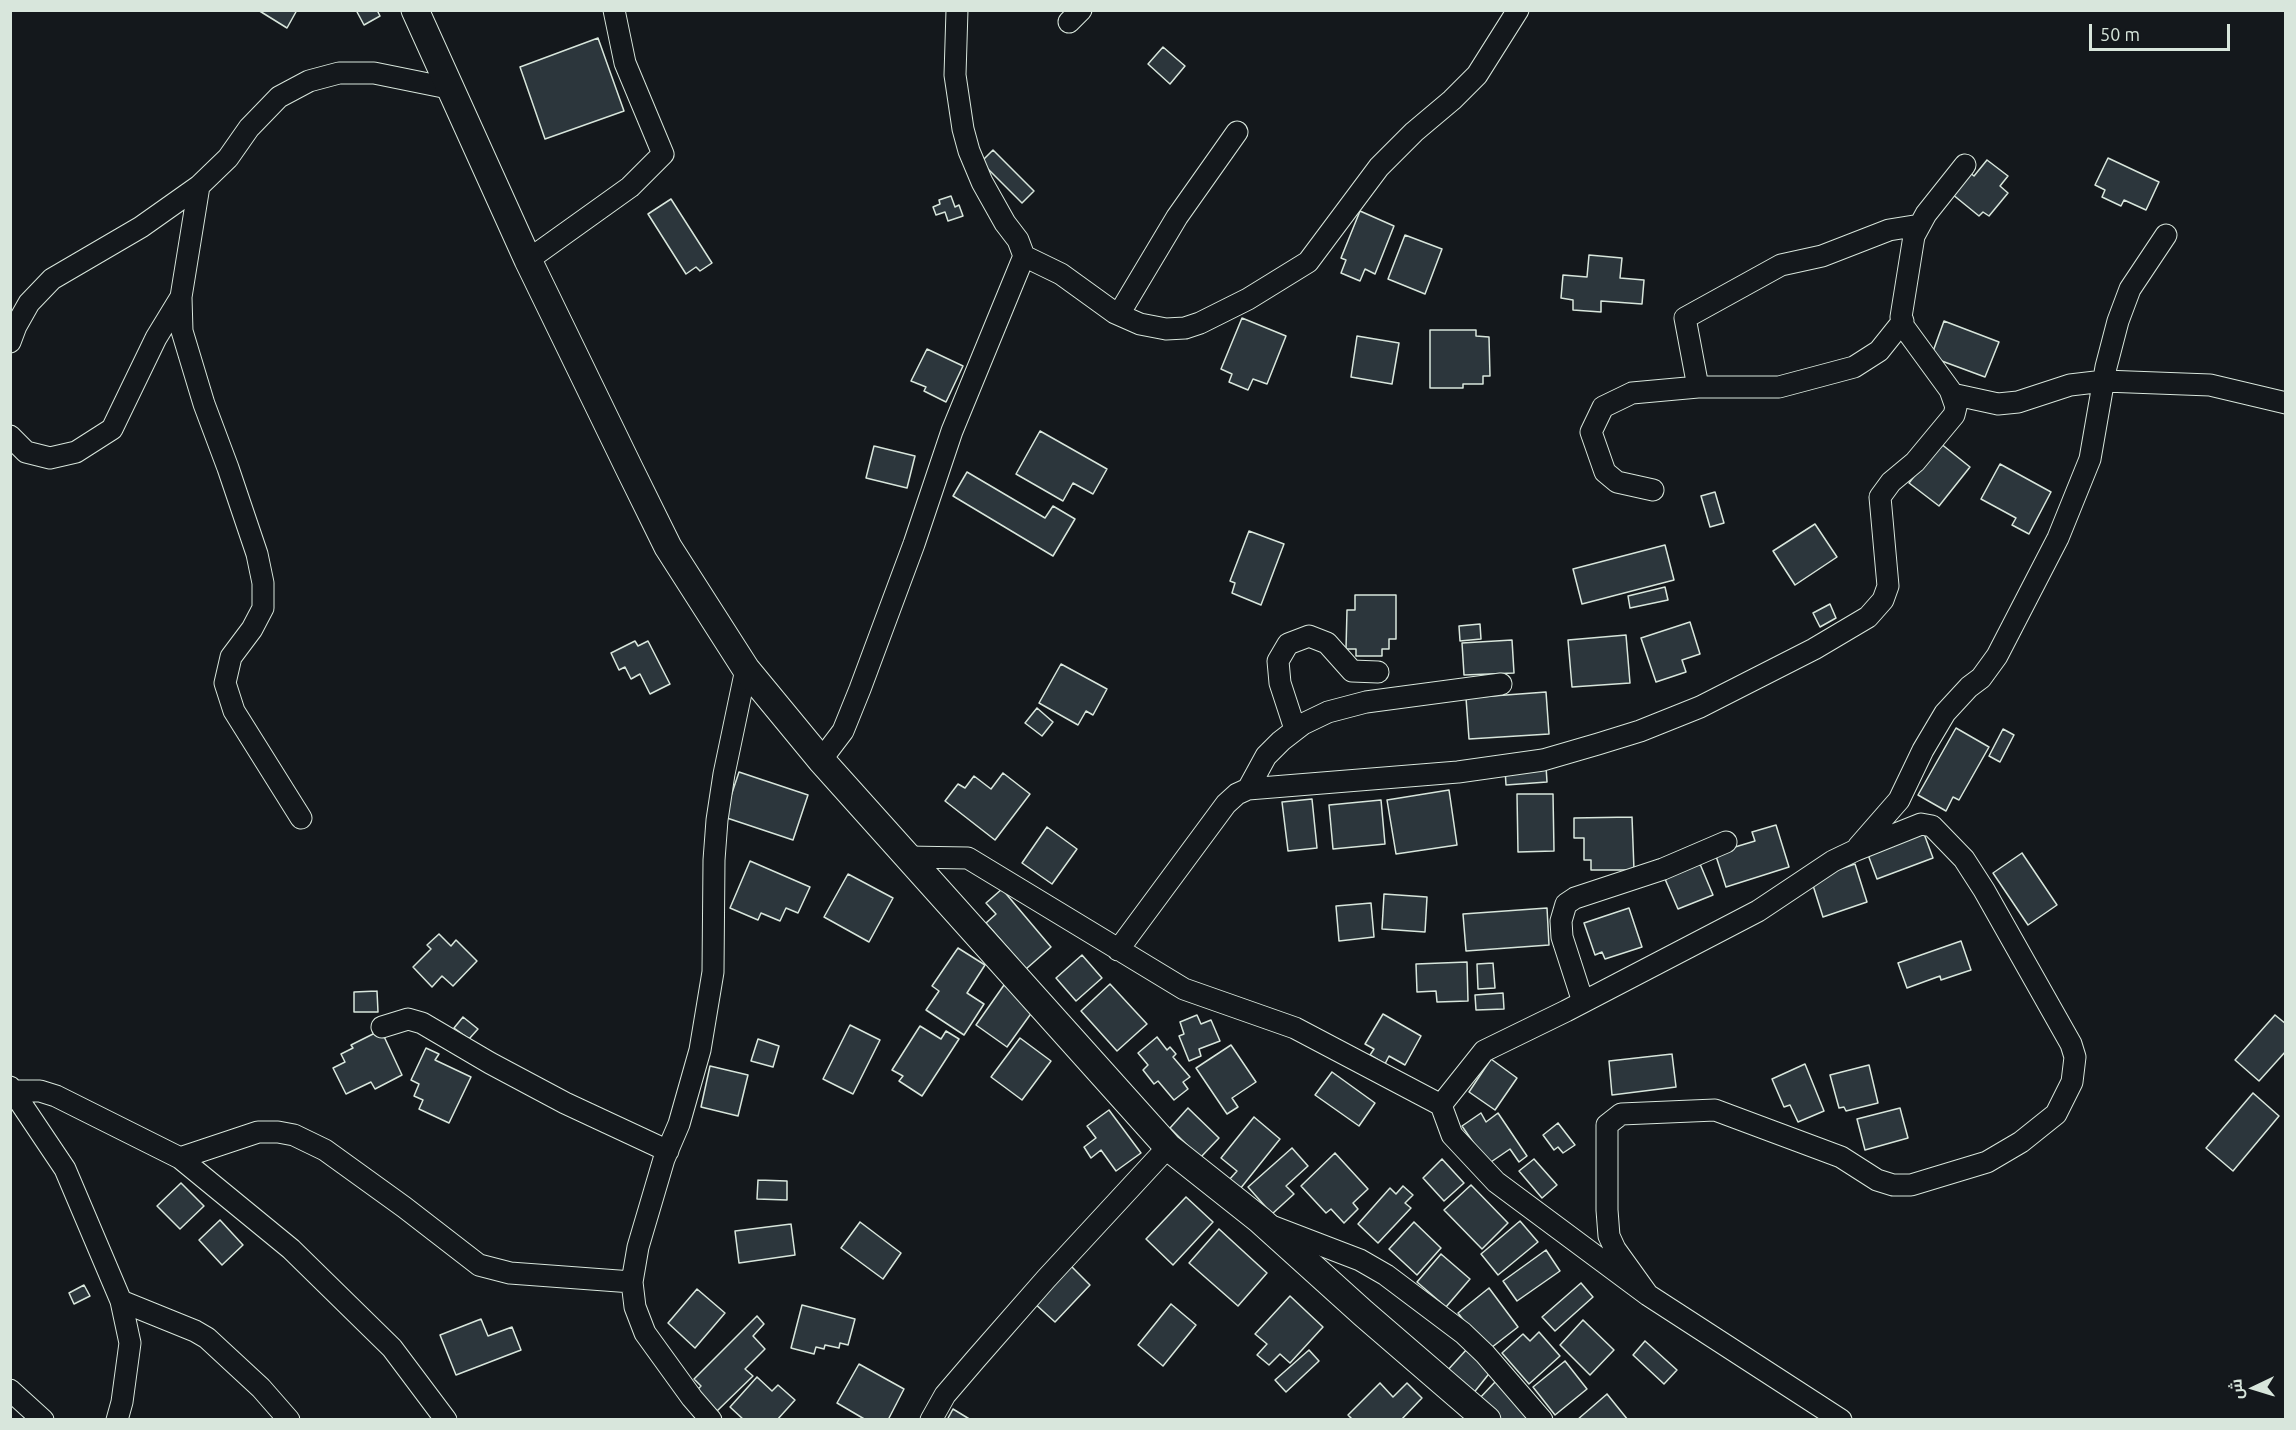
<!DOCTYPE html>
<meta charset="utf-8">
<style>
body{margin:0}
#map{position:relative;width:2296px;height:1430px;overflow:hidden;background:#14181c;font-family:Ubuntu,Cairo,sans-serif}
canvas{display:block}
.frame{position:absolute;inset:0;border:12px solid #d8e6dc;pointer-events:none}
.north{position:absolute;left:2224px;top:1358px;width:60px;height:60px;-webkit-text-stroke:4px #14181c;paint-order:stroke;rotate:266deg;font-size:16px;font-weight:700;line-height:24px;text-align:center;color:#d8e6dc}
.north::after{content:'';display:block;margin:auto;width:21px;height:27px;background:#d8e6dc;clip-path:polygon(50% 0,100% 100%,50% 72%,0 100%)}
.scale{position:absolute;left:2089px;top:24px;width:141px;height:27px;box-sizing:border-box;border:3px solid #d8e6dc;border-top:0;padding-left:8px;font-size:18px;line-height:21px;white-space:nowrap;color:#d8e6dc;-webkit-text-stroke:4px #14181c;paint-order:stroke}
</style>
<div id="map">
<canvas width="2296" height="1430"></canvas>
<div class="frame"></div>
<div class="north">ش</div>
<div class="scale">50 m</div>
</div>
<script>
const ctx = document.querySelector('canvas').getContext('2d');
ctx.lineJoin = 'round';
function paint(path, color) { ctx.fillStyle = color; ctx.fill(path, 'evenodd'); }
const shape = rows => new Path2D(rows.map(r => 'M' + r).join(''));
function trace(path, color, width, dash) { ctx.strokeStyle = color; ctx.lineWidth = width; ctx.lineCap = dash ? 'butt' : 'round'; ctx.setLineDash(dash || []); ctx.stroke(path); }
const building = shape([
 [258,10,297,10,287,28,258,10],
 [356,10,377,10,380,16,364,25,356,10],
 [598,38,624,111,545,139,520,67,598,38],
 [1163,47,1185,66,1170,84,1148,64,1163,47],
 [993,150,1034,191,1022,203,981,162,993,150],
 [2108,158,2159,182,2146,210,2124,200,2121,206,2102,197,2105,190,2095,185,2108,158],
 [1987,160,2008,176,2000,186,2008,193,1989,216,1983,212,1979,216,1952,194,1969,172,1974,176,1987,160],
 [951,196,955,207,959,205,963,216,948,221,945,212,936,215,933,207,940,204,939,200,951,196],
 [671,199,712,263,700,271,696,267,686,274,648,214,671,199],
 [1360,211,1394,226,1375,274,1365,269,1360,281,1341,273,1346,260,1341,258,1360,211],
 [1405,235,1442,249,1425,294,1388,279,1405,235],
 [1589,255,1622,258,1620,278,1644,280,1642,304,1601,301,1601,312,1573,310,1573,300,1561,298,1563,275,1587,277,1589,255],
 [1242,318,1286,336,1267,384,1253,379,1248,390,1229,382,1232,374,1221,369,1242,318],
 [1944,321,1999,342,1985,377,1931,357,1944,321],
 [1430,330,1476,330,1476,336,1489,337,1490,376,1483,376,1483,384,1463,384,1463,388,1430,388,1430,330],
 [1357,336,1399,343,1392,384,1351,377,1357,336],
 [927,349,963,366,946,402,924,391,926,387,911,381,927,349],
 [1040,431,1107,469,1093,494,1073,483,1063,501,1016,474,1040,431],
 [1940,443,1970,467,1939,506,1909,483,1940,443],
 [874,446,915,456,907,488,866,478,874,446],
 [2000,464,2051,492,2029,534,2012,525,2016,518,1981,499,2000,464],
 [967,472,1045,518,1053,506,1075,519,1053,556,953,496,967,472],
 [1715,492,1724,523,1710,527,1701,496,1715,492],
 [1815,524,1837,557,1795,585,1773,551,1815,524],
 [1249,531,1284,544,1261,605,1232,593,1235,583,1230,581,1249,531],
 [1665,545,1674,580,1582,604,1573,569,1665,545],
 [1665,587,1668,600,1630,608,1628,596,1665,587],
 [1355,595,1396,595,1396,639,1389,639,1389,649,1382,649,1382,656,1356,656,1356,649,1346,649,1347,610,1355,610,1355,595],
 [1830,604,1836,618,1820,627,1813,613,1830,604],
 [1690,622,1700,654,1682,660,1686,672,1656,682,1641,638,1690,622],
 [1480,624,1481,639,1460,641,1459,626,1480,624],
 [1626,635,1630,683,1572,687,1568,640,1626,635],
 [1512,640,1514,673,1464,675,1462,643,1512,640],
 [635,641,638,646,648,641,670,684,650,694,640,674,631,679,625,667,619,670,611,653,635,641],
 [1061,664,1107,689,1093,715,1086,711,1078,725,1039,703,1061,664],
 [1546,692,1549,734,1469,739,1466,698,1546,692],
 [1037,708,1053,722,1042,736,1025,723,1037,708],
 [1956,728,1989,747,1959,800,1953,797,1946,811,1918,795,1956,728],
 [2003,729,2014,735,2000,762,1989,756,2003,729],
 [1546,766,1547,782,1506,785,1505,769,1546,766],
 [739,772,808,795,793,840,724,817,739,772],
 [1003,773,1030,794,995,840,945,801,958,784,965,788,974,776,991,789,1003,773],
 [1449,790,1457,845,1396,854,1387,800,1449,790],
 [1517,794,1553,794,1554,851,1518,852,1517,794],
 [1312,799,1317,848,1288,851,1282,802,1312,799],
 [1381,800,1385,844,1333,849,1329,805,1381,800],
 [1632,817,1634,870,1591,870,1591,860,1584,860,1584,838,1574,838,1574,818,1632,817],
 [1776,825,1789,867,1726,887,1715,853,1755,841,1752,832,1776,825],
 [1047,827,1077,849,1052,884,1022,863,1047,827],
 [1923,831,1933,858,1877,879,1867,852,1923,831],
 [2022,853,2057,905,2028,925,1993,873,2022,853],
 [750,861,810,887,798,913,786,908,780,921,761,913,758,920,730,908,750,861],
 [1700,864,1713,895,1678,909,1665,879,1700,864],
 [1855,864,1867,902,1823,917,1811,879,1855,864],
 [848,874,893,898,869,942,824,917,848,874],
 [1002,889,1051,947,1026,969,986,923,996,914,986,903,1002,889],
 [1384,894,1427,897,1425,932,1382,929,1384,894],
 [1371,903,1374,937,1339,941,1336,906,1371,903],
 [1547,908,1549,945,1466,951,1463,914,1547,908],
 [1629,908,1642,947,1605,959,1602,952,1595,955,1584,923,1629,908],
 [439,934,451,946,456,940,477,961,453,986,442,976,432,987,413,967,431,949,427,945,439,934],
 [1961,941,1971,970,1941,980,1940,976,1907,988,1898,963,1961,941],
 [958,948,985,965,967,993,984,1004,964,1035,926,1010,939,991,932,986,958,948],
 [1082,955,1102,978,1076,1001,1056,978,1082,955],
 [1467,962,1468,1001,1437,1002,1436,991,1417,992,1416,964,1467,962],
 [1493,963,1495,988,1478,989,1477,964,1493,963],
 [1110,984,1147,1024,1117,1051,1081,1011,1110,984],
 [1004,985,1035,1008,1007,1047,976,1025,1004,985],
 [377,991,378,1012,354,1012,354,992,377,991],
 [1503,993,1504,1009,1476,1010,1475,995,1503,993],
 [1383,1014,1421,1036,1405,1065,1389,1056,1385,1064,1370,1055,1374,1049,1365,1044,1383,1014],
 [1197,1015,1201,1024,1211,1020,1220,1041,1199,1049,1201,1056,1189,1061,1179,1036,1184,1034,1180,1022,1197,1015],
 [2275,1015,2286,1024,2286,1051,2259,1081,2235,1060,2275,1015],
 [463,1017,478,1029,469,1039,454,1028,463,1017],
 [850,1025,880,1040,853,1094,823,1079,850,1025],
 [920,1026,941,1039,946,1031,959,1039,922,1096,899,1081,903,1076,892,1070,920,1026],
 [381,1030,402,1075,375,1089,371,1082,346,1094,333,1068,345,1062,341,1054,353,1048,351,1045,381,1030],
 [1157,1037,1167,1050,1170,1047,1176,1054,1173,1057,1190,1077,1183,1082,1188,1089,1174,1100,1158,1081,1154,1084,1143,1070,1148,1065,1138,1053,1157,1037],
 [1020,1038,1051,1061,1022,1100,991,1077,1020,1038],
 [758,1039,779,1046,773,1067,751,1061,758,1039],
 [1231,1045,1256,1082,1232,1098,1238,1107,1227,1114,1196,1068,1231,1045],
 [426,1048,439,1054,435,1060,471,1077,449,1123,419,1109,423,1100,414,1096,419,1084,411,1080,426,1048],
 [1672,1054,1676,1087,1612,1095,1609,1061,1672,1054],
 [1491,1059,1517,1078,1495,1110,1469,1092,1491,1059],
 [1805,1064,1824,1111,1798,1122,1790,1105,1784,1107,1772,1079,1805,1064],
 [1869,1065,1878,1103,1846,1111,1844,1107,1839,1108,1830,1075,1869,1065],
 [710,1066,748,1075,738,1116,701,1107,710,1066],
 [1332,1072,1375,1103,1359,1126,1315,1095,1332,1072],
 [2253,1093,2279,1116,2233,1171,2206,1148,2253,1093],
 [1188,1108,1219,1138,1200,1158,1170,1128,1188,1108],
 [1900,1108,1908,1138,1865,1150,1857,1119,1900,1108],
 [1109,1110,1141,1153,1116,1171,1101,1150,1091,1158,1084,1147,1096,1138,1087,1126,1109,1110],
 [1481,1113,1486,1122,1498,1113,1527,1156,1519,1162,1510,1149,1488,1164,1462,1126,1481,1113],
 [1254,1117,1280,1139,1240,1189,1229,1180,1237,1171,1221,1158,1254,1117],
 [1558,1123,1575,1145,1563,1153,1558,1147,1554,1150,1543,1135,1558,1123],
 [1292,1148,1308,1166,1286,1186,1294,1194,1272,1214,1248,1187,1292,1148],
 [1335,1153,1368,1189,1353,1203,1358,1209,1344,1223,1331,1209,1326,1213,1301,1186,1335,1153],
 [1442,1159,1464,1183,1444,1201,1423,1178,1442,1159],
 [1534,1159,1557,1185,1542,1198,1519,1171,1534,1159],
 [758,1180,787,1181,787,1200,757,1199,758,1180],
 [181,1183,204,1206,180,1229,157,1206,181,1183],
 [1471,1185,1508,1223,1482,1249,1444,1210,1471,1185],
 [1403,1186,1413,1195,1405,1203,1411,1208,1378,1243,1358,1224,1390,1188,1396,1194,1403,1186],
 [1186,1197,1213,1222,1173,1265,1146,1239,1186,1197],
 [220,1220,243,1245,222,1265,199,1240,220,1220],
 [1520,1221,1538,1242,1498,1275,1481,1254,1520,1221],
 [860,1222,901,1253,883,1279,841,1248,860,1222],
 [1414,1222,1441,1248,1417,1275,1389,1249,1414,1222],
 [791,1224,795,1255,739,1263,735,1231,791,1224],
 [1219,1229,1267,1273,1238,1306,1189,1263,1219,1229],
 [1546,1250,1560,1271,1517,1301,1503,1281,1546,1250],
 [1441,1254,1470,1279,1446,1307,1417,1282,1441,1254],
 [1069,1264,1090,1285,1055,1322,1033,1302,1069,1264],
 [1581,1283,1593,1297,1555,1331,1542,1317,1581,1283],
 [84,1285,90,1296,74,1304,69,1293,84,1285],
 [1489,1288,1518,1327,1487,1351,1458,1313,1489,1288],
 [697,1289,725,1313,695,1348,668,1323,697,1289],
 [1290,1296,1323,1327,1290,1363,1280,1354,1269,1365,1257,1355,1267,1344,1255,1334,1290,1296],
 [1171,1304,1196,1325,1163,1366,1138,1345,1171,1304],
 [802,1305,855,1319,848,1345,840,1343,839,1348,825,1345,824,1349,816,1347,814,1354,791,1348,802,1305],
 [757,1316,764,1324,753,1336,765,1349,745,1369,753,1376,717,1411,697,1390,701,1386,694,1379,757,1316],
 [481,1319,488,1336,512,1327,521,1350,456,1375,440,1335,481,1319],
 [1583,1320,1614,1350,1590,1375,1560,1345,1583,1320],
 [1539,1332,1560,1356,1529,1384,1502,1353,1523,1334,1530,1341,1539,1332],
 [1645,1341,1677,1370,1664,1384,1633,1355,1645,1341],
 [1467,1349,1492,1370,1472,1395,1446,1372,1467,1349],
 [1309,1350,1319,1361,1286,1392,1275,1380,1309,1350],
 [1565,1361,1587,1389,1555,1415,1533,1387,1565,1361],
 [859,1364,904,1389,888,1420,866,1420,837,1403,859,1364],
 [757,1377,772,1391,778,1385,795,1400,777,1420,744,1420,730,1407,757,1377],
 [1496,1381,1534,1420,1497,1420,1477,1401,1496,1381],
 [1380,1383,1393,1397,1407,1383,1422,1398,1401,1420,1353,1420,1348,1415,1380,1383],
 [1607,1394,1628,1420,1577,1420,1607,1394],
 [953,1409,971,1420,947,1420,953,1409]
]);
paint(building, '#2c363c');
trace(building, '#d8e6dc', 1.5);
const minor = shape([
 [957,10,955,75,963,129,969,151,982,182,1005,223,1018,240,1024,256,1061,274,1115,313,1140,324,1166,329,1185,328,1200,323,1248,299,1308,262,1379,167,1414,132,1452,100,1477,75,1518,10],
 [1069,22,1081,10],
 [528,260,630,187,663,154,625,63,614,10],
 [1119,314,1177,217,1237,132],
 [10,342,16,326,29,303,52,279,141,227,199,186],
 [1698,387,1685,318,1781,265,1822,256,1889,230,1920,225],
 [1952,394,1998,404,2018,402,2070,385,2104,381,2210,385,2286,403],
 [10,436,26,452,50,458,76,452,112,429,156,338,181,297],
 [1653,490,1617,482,1605,472,1591,432,1603,407,1632,393,1698,387,1779,387,1854,367,1879,351,1903,321],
 [1295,729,1280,683,1278,661,1288,644,1309,636,1327,643,1352,671,1378,672],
 [821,760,843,731,860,689,914,544,952,431,1024,256],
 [1248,789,1266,756,1281,741,1303,724,1328,712,1366,702,1501,684],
 [301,818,234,711,225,683,231,657,252,629,263,608,263,583,257,554,228,468,204,404,182,331,181,297,199,186,228,158,249,128,279,97,309,81,339,73,374,73,453,89],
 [1858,847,1899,800,1923,750,1945,713,1969,687,1981,678,1997,656,2058,538,2090,459,2106,367,2118,321,2130,289,2166,235],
 [907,857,968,858,1184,989,1295,1028,1441,1105,1452,1135,1496,1182,1648,1295,1841,1420],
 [1118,950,1226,804,1237,794,1248,789,1458,772,1543,760,1598,744,1640,731,1700,707,1814,649,1868,617,1883,600,1888,586,1880,497,1891,482,1915,462,1954,415,1956,407,1950,390,1904,327,1901,317,1914,236,1926,214,1965,165],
 [1583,1002,1562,937,1561,921,1566,904,1575,898,1663,869,1726,842],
 [382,1027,408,1019,422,1023,490,1063,565,1103,668,1151],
 [10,1087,65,1169,121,1301],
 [10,1091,40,1091,56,1096,180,1158,258,1132,278,1132,294,1135,325,1150,404,1207,479,1265,510,1273,632,1282],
 [1441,1105,1484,1051,1566,1011,1758,911,1833,861,1856,850,1921,824,1932,826,1964,859,1984,890,2071,1044,2075,1057,2072,1082,2056,1114,2021,1142,1987,1162,1911,1185,1893,1185,1877,1180,1841,1157,1715,1110,1621,1114,1607,1125,1607,1210,1609,1236,1615,1249,1648,1295],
 [180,1158,291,1249,392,1348,446,1420],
 [1274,1227,1360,1260,1386,1275,1463,1333,1485,1354,1542,1420],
 [10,1390,43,1420],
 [117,1420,122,1402,130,1343,121,1301,195,1331,207,1338,261,1388,289,1420],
 [711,1420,692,1398,645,1333,635,1307,632,1282,638,1247,664,1159,679,1124,700,1050,713,972,714,860,717,820,724,774,746,669],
 [931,1420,945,1395,975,1360,1046,1279,1168,1147]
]);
const major = shape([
 [415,10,528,260,629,468,668,547,746,669,821,760,1168,1147,1260,1220,1363,1313,1487,1420]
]);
trace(minor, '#d8e6dc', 23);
trace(major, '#d8e6dc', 29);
trace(minor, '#14181c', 21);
trace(major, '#14181c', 27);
</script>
